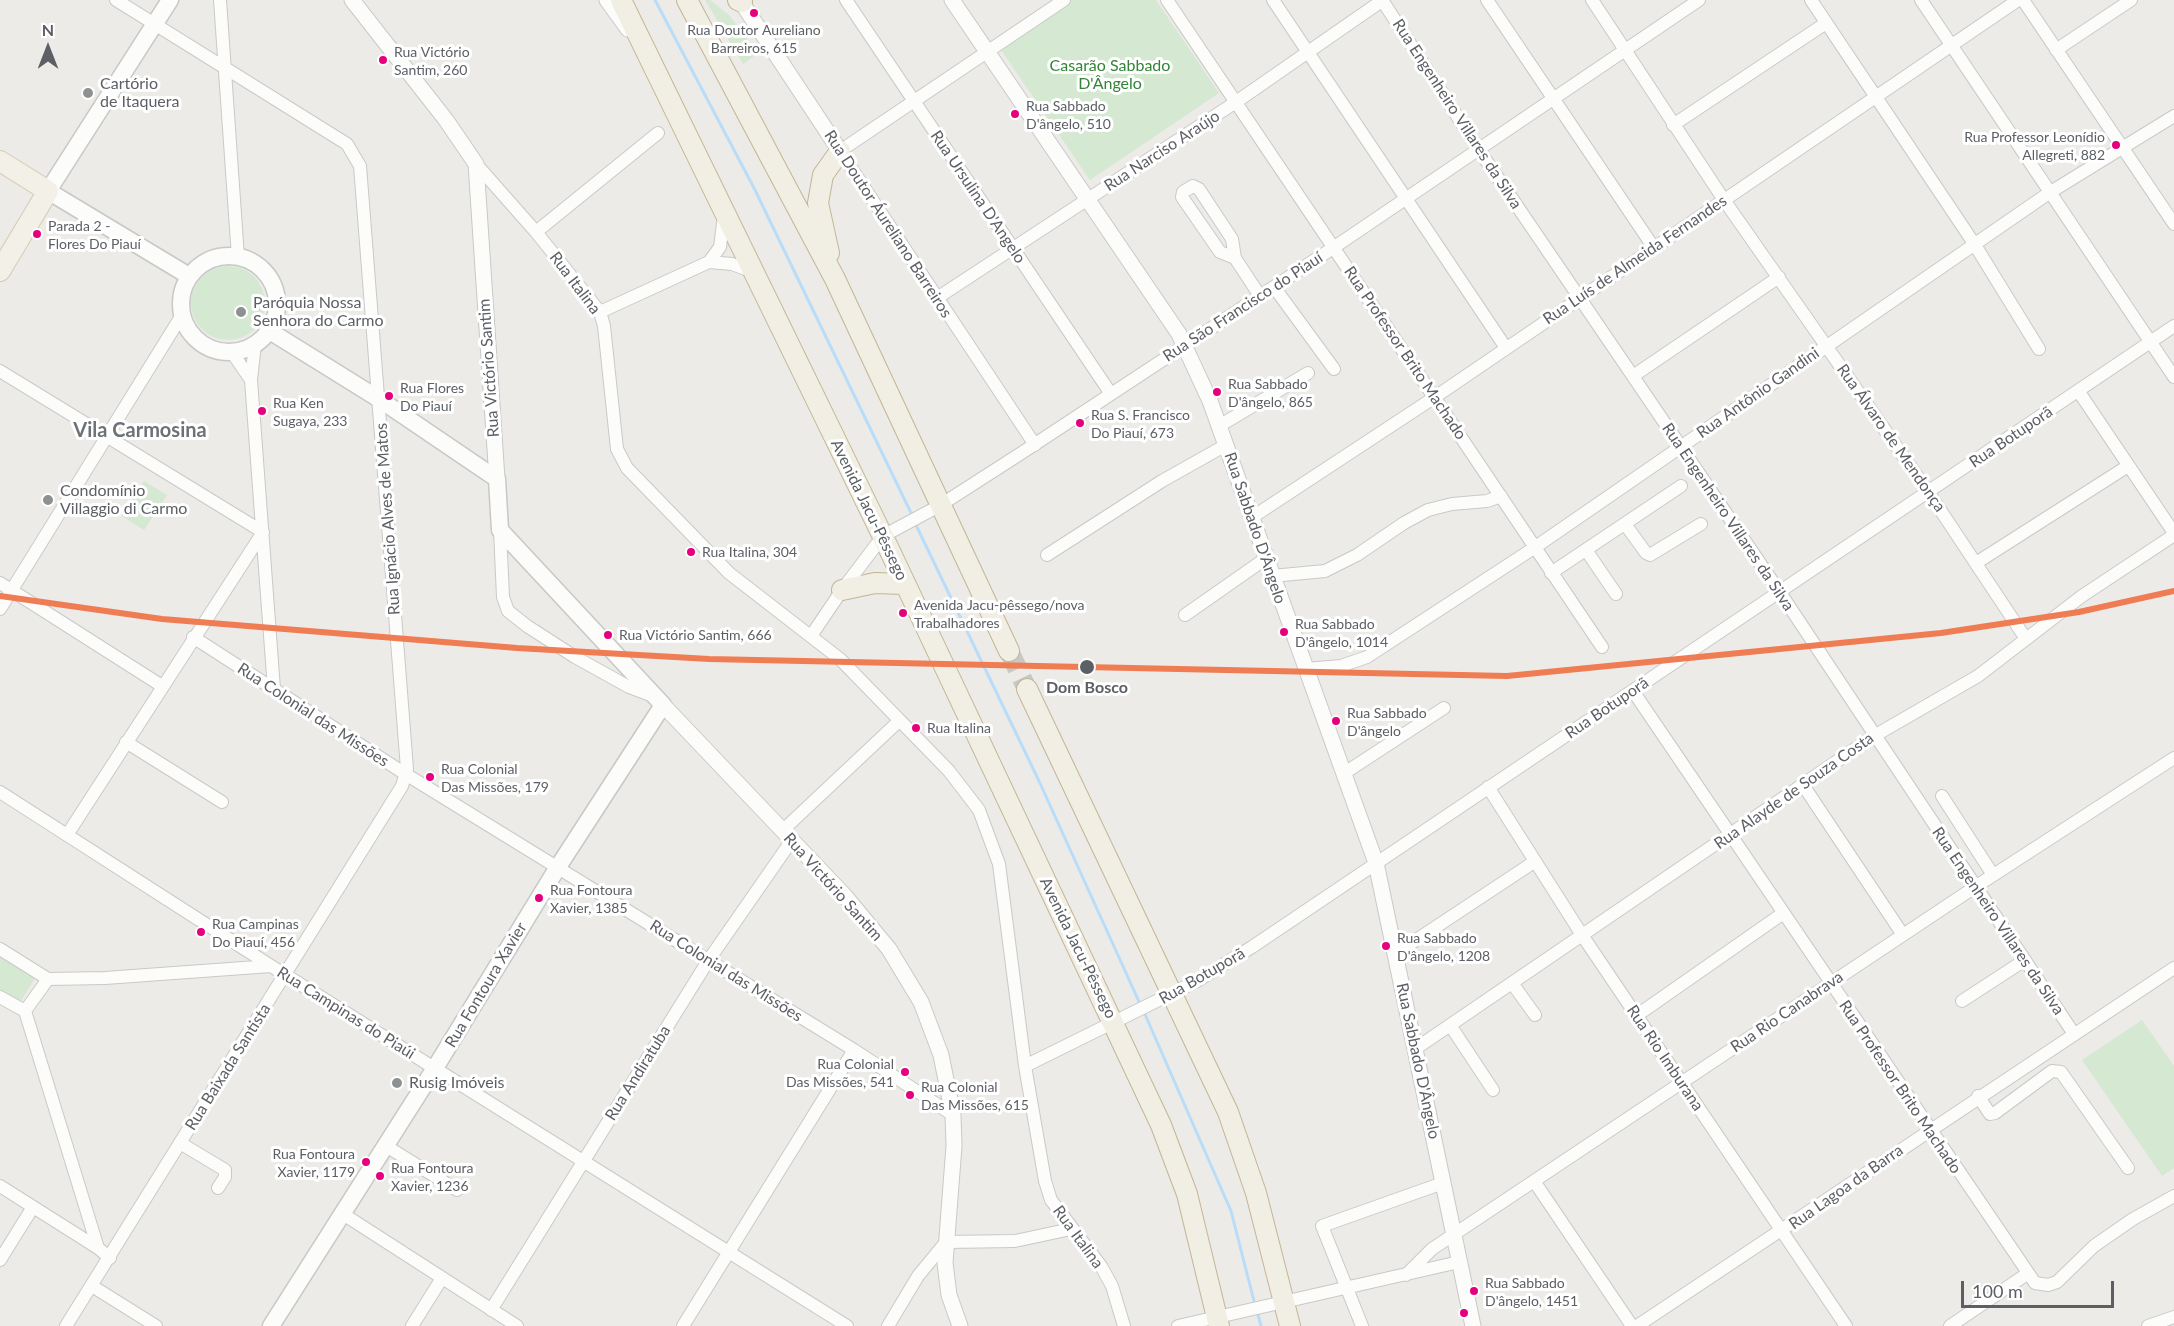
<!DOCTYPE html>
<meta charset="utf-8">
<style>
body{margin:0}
#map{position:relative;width:2174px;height:1326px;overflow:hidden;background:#ecebe7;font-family:Lato,sans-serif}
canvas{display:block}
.north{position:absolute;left:18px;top:18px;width:60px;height:60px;-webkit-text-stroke:4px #fff;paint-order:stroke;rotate:0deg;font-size:16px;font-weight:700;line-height:24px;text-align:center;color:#5c6065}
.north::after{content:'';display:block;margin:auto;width:21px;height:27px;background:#5c6065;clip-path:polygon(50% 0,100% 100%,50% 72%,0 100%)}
.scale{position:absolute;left:1961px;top:1281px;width:153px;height:27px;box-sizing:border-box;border:3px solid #5c6065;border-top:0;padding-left:8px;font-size:18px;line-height:21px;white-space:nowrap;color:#5c6065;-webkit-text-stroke:4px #fff;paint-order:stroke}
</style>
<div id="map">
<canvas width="2174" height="1326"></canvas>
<div class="north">N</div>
<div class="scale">100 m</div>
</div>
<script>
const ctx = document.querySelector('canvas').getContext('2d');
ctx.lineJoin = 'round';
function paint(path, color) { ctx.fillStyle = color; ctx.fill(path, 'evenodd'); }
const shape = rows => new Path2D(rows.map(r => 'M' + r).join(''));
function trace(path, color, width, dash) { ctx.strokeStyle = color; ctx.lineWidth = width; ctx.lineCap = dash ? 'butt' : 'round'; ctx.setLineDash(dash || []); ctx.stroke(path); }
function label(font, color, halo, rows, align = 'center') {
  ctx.font = font + ' Lato,sans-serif'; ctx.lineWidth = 6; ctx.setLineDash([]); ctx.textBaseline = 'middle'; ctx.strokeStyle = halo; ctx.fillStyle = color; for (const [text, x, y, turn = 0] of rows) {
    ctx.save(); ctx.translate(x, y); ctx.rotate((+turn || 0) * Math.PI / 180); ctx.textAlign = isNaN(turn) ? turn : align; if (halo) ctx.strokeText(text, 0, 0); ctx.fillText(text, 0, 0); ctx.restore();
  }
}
paint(shape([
 [705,0,710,0,730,16,757,54,743,64],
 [1069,0,1156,0,1219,93,1090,180,999,47],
 '191 303a37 37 0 1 1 74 0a37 37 0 1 1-74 0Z',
 [144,481,167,495,144,530,122,516],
 [0,952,37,975,19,1004,0,992],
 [2142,1020,2174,1066,2174,1168,2162,1176,2082,1060]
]), '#d4e8d2');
trace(shape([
 [655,0,754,188,913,517],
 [915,523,1039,781,1141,1006],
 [1144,1012,1231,1211,1255,1305],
 [1257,1311,1261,1326]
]), '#b9ddf8', 3);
trace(shape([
 [1009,651,1027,689]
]), '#c8c8c6', 20, [20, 10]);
const minor = shape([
 [220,0,238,257],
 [846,0,1111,394],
 [1167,0,1602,647],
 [1273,0,1506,348],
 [1382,0,1479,150,1779,591,2074,1034],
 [1487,0,1654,248],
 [1592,0,1724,200,1929,493,2026,639],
 [1811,0,1975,245,2039,349],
 [1921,0,2174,377],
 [2023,0,2174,224],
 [2056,50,2131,0],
 [1673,125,1826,23],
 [476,164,536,232,600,312,604,326,617,449,627,468,729,573,840,659,949,771,979,810,999,864,1025,1066,1045,1181,1051,1200,1101,1266,1112,1286,1124,1326],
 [536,232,658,133],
 [1235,258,1220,252,1182,197,1183,192,1193,186,1199,189,1232,239,1235,258,1260,296],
 [709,262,732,264,754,272],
 [1274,287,1334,369],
 [937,298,1236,102,1383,0],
 [600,312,709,262,720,247,724,216],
 [255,344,251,380,274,689],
 [231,351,251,380],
 [0,371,263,532,67,835],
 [1633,376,1779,277],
 [2079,392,2174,533],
 [1219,426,1308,373],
 [1035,445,840,151,1064,0],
 [1251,518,1435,397,2018,0],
 [1625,524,1646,553,1650,555,1701,524],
 [500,530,503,597,508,611,527,626,575,657,629,687,653,696],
 [1586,550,1616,594],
 [1047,555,1162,481,1226,445],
 [1976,563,2128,466],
 [1551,573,1681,486],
 [1272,576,1325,571,1357,555,1404,523,1428,510,1452,504,1487,501,1501,496],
 [0,583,162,686],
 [0,609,182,315],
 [1185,615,1265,559],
 [811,636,842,590,883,536,939,506,1023,452,1333,248,1699,0],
 [193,637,407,775,854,1050,953,1115],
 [1305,669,1341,666,1367,657,1534,548,2049,193,2174,116],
 [1633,691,2035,1283,2048,1285,2057,1282,2094,1246,2133,1219,2174,1196],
 [126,742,222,802],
 [1343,774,1444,708],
 [1803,785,1903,935],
 [1488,787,1582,935,1846,1326],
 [0,792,271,966,847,1326],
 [1942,796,1993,875],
 [782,831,899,721],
 [0,949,48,979,25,1011,0,997],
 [1395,954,1534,862],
 [48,979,105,978,271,966],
 [1512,983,1535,1015],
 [1962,1001,2025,960],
 [25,1011,98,1248,110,1258],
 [1636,1016,1782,914],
 [1450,1025,1493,1090],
 [1415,1049,1874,736,1978,676,2082,596,2174,535],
 [1025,1066,1197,981,1252,947,2174,326],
 [1978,1096,1990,1114,1995,1113,2052,1071,2061,1072,2128,1168],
 [180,1143,225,1170,225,1177,218,1188],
 [386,1146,457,1190],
 [1534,1181,1632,1326],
 [0,1186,98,1248],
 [343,1214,517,1326],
 [0,1260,33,1207],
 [1406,1275,1432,1249,1975,887,2174,758],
 [92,1286,156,1326],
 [491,1310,708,961,792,840],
 [66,1326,402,786,407,769,360,166,347,144,116,0],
 [412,1326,442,1278],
 [683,1326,854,1050],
 [888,1326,918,1276,946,1242,1015,1241,1071,1229],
 [1178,1326,1459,1262],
 [1362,1326,1322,1226,1443,1183],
 [1637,1326,2174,968],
 [1950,1326,2027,1274],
 [2148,1326,2174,1317]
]);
const tertiary = shape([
 [352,0,446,120,476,164,497,479],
 [607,0,628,29],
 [740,0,840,151],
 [952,0,1179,334,1210,401,1376,863,1473,1326],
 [663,705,845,896,889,949,921,1002,941,1055,953,1115,954,1146,945,1263,949,1295,960,1326]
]);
const secondary = shape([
 [170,0,48,191,189,276],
 '181 304a48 48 0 1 1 96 0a48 48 0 1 1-96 0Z',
 [268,330,379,399,497,479,500,530,663,705,558,867,435,1068,271,1326]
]);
const primary = shape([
 [0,161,48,191,0,271]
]);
const trunk = shape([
 [621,0,888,547,1161,1125,1187,1194,1219,1326],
 [687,0,835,279,1009,651],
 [738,0,742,2],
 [829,253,818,203,823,175,840,151],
 [842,590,875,583,905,584],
 [1027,689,1228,1112,1256,1193,1290,1326]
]);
trace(minor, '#c9c9c9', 14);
trace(tertiary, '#c9c9c9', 17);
trace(secondary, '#c7c8c7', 19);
trace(primary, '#d4cbb4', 22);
trace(trunk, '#c4b593', 22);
trace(minor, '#fcfcfb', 12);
trace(tertiary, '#fcfcfb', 15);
trace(secondary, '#fcfcfb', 16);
trace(primary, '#f3f1e7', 20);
trace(trunk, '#f1eee4', 20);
trace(shape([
 [0,596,162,619,517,648,709,659,1507,676,1941,633,2079,612,2174,591]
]), '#ef7c52', 6);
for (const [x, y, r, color] of [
 [754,13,5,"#e5007d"],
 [383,60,5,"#e5007d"],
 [88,93,6,"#8e9192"],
 [1015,114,5,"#e5007d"],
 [2116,145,5,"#e5007d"],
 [37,234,5,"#e5007d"],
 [241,312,6,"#8e9192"],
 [1217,392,5,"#e5007d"],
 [389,396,5,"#e5007d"],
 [262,411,5,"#e5007d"],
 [1080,423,5,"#e5007d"],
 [48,500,6,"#8e9192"],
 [691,552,5,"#e5007d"],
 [903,613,5,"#e5007d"],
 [1284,632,5,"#e5007d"],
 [608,635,5,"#e5007d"],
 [1087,667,8,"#5c6065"],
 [1336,721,5,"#e5007d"],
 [916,728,5,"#e5007d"],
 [430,777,5,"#e5007d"],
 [539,898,5,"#e5007d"],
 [201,932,5,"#e5007d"],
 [1386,946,5,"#e5007d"],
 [905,1072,5,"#e5007d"],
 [397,1083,6,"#8e9192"],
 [910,1095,5,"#e5007d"],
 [366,1162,5,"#e5007d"],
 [380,1176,5,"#e5007d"],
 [1474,1291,5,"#e5007d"],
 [1464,1313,5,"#e5007d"]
]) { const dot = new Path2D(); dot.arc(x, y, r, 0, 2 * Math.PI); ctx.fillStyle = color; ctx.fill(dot); trace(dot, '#fff', 2); }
label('14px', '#5c6065', '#fff', [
 ["Rua Doutor Aureliano",754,30,"center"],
 ["Barreiros, 615",754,48,"center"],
 ["Rua Victório",394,52],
 ["Santim, 260",394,70],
 ["Rua Sabbado",1026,106],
 ["D'ângelo, 510",1026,124],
 ["Rua Professor Leonídio",2105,137,"right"],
 ["Allegreti, 882",2105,155,"right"],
 ["Parada 2 -",48,226],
 ["Flores Do Piauí",48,244],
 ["Rua Sabbado",1228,384],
 ["D'ângelo, 865",1228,402],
 ["Rua Flores",400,388],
 ["Do Piauí",400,406],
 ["Rua Ken",273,403],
 ["Sugaya, 233",273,421],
 ["Rua S. Francisco",1091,415],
 ["Do Piauí, 673",1091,433],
 ["Rua Italina, 304",702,552],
 ["Avenida Jacu-pêssego/nova",914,605],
 ["Trabalhadores",914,623],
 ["Rua Sabbado",1295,624],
 ["D'ângelo, 1014",1295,642],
 ["Rua Victório Santim, 666",619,635],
 ["Rua Sabbado",1347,713],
 ["D'ângelo",1347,731],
 ["Rua Italina",927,728],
 ["Rua Colonial",441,769],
 ["Das Missões, 179",441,787],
 ["Rua Fontoura",550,890],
 ["Xavier, 1385",550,908],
 ["Rua Campinas",212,924],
 ["Do Piauí, 456",212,942],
 ["Rua Sabbado",1397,938],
 ["D'ângelo, 1208",1397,956],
 ["Rua Colonial",894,1064,"right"],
 ["Das Missões, 541",894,1082,"right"],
 ["Rua Colonial",921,1087],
 ["Das Missões, 615",921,1105],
 ["Rua Fontoura",355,1154,"right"],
 ["Xavier, 1179",355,1172,"right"],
 ["Rua Fontoura",391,1168],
 ["Xavier, 1236",391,1186],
 ["Rua Sabbado",1485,1283],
 ["D'ângelo, 1451",1485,1301]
], 'left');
label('16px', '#338437', '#fff', [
 ["Casarão Sabbado",1110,66],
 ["D'Ângelo",1110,84]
]);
label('16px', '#5c6065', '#fff', [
 ["Cartório",100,84],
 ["de Itaquera",100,102],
 ["Paróquia Nossa",253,303],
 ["Senhora do Carmo",253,321],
 ["Condomínio",60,491],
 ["Villaggio di Carmo",60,509],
 ["Rusig Imóveis",409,1083]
], 'left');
label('16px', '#5c6065', '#fff', [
 ["Rua Engenheiro Villares da Silva",1457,114,57],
 ["Rua Narciso Araújo",1162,151,-33],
 ["Rua Ursulina D'Angelo",978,197,56],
 ["Rua Doutor Áureliano Barreiros",888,224,57],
 ["Rua Luís de Almeida Fernandes",1635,260,-34],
 ["Rua Italina",575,283,53],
 ["Rua São Francisco do Piauí",1243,307,-33],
 ["Rua Professor Brito Machado",1405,353,56],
 ["Rua Victório Santim",489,368,-94],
 ["Rua Antônio Gandini",1758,393,-35],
 ["Rua Botuporã",2011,437,-34],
 ["Rua Álvaro de Mendonça",1891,438,55],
 ["Avenida Jacu-Pêssego",869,510,64],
 ["Rua Engenheiro Villares da Silva",1728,517,56],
 ["Rua Ignácio Alves de Matos",388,519,-94],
 ["Rua Sabbado D'Ângelo",1255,528,71],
 ["Rua Botuporã",1607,708,-34],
 ["Rua Colonial das Missões",313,715,33],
 ["Rua Alayde de Souza Costa",1794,791,-35],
 ["Rua Victório Santim",833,887,48],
 ["Rua Engenheiro Villares da Silva",1998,921,56],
 ["Avenida Jacu-Pêssego",1078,948,64],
 ["Rua Colonial das Missões",726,971,32],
 ["Rua Botuporã",1202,976,-30],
 ["Rua Fontoura Xavier",486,985,-59],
 ["Rua Rio Canabrava",1787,1012,-34],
 ["Rua Campinas do Piaúi",346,1013,32],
 ["Rua Rio Imburana",1665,1058,56],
 ["Rua Sabbado D'Ângelo",1418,1061,78],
 ["Rua Baixada Santista",228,1067,-58],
 ["Rua Andiratuba",638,1073,-58],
 ["Rua Professor Brito Machado",1900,1087,56],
 ["Rua Lagoa da Barra",1846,1187,-35],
 ["Rua Italina",1078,1237,54]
]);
label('bold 16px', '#5c6065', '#fff', [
 ["Dom Bosco",1087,688]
]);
label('bold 20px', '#6d7277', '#fff', [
 ["Vila Carmosina",140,431]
]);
</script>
